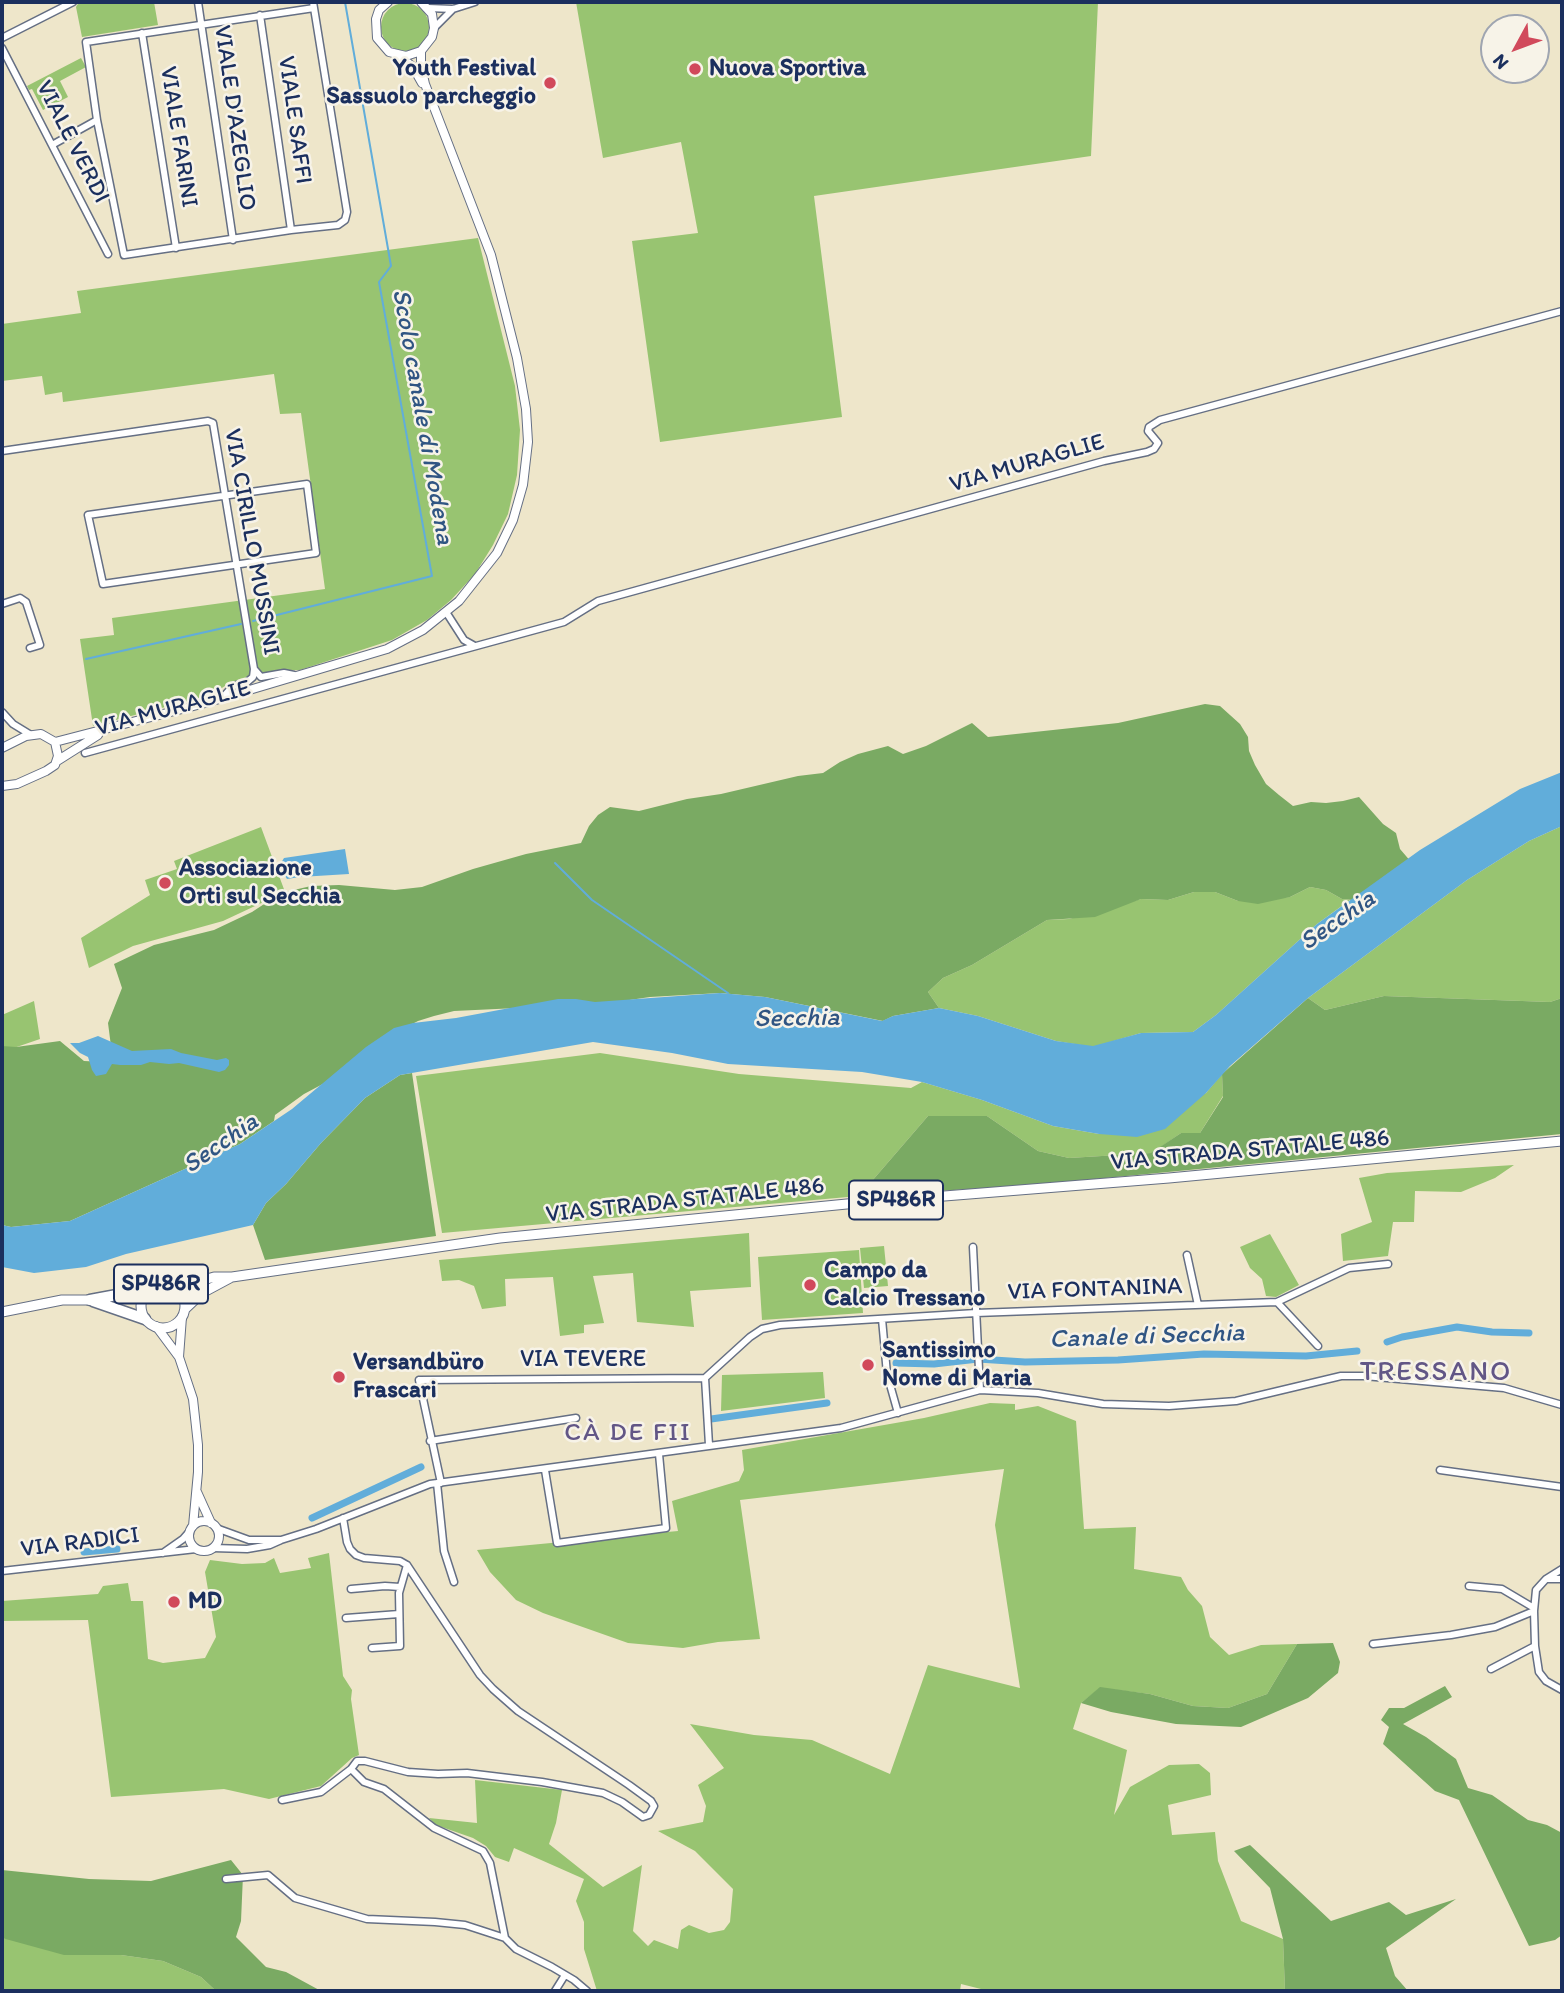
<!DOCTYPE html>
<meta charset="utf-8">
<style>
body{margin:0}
#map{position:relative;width:1564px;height:1993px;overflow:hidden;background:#eee6ca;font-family:Itim,sans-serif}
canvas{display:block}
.frame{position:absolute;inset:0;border:4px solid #1b2f5e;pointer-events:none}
.north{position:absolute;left:1480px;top:14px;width:70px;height:70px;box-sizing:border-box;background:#f7f3e8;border:2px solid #9fa5b1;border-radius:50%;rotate:229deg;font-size:19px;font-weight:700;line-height:28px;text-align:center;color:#1b2f5e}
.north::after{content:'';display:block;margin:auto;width:24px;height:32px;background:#d1495b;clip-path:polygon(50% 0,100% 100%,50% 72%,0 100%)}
</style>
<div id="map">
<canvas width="1564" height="1993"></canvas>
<div class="frame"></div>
<div class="north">N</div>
</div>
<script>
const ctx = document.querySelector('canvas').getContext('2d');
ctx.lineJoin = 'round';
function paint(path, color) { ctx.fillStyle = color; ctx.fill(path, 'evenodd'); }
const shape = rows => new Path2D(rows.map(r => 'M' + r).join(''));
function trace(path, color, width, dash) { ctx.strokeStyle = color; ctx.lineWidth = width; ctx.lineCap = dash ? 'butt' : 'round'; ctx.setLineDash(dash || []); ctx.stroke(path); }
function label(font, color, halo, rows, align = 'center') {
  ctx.font = font + ' Itim,sans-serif'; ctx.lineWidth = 5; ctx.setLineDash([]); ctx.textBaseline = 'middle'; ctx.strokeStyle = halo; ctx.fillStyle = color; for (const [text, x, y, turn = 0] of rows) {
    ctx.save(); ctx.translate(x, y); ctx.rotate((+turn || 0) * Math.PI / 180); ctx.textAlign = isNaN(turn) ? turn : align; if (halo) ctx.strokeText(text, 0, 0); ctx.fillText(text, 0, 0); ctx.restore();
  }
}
paint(shape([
 [79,2,154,2,158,25,82,37,76,7],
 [576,2,1098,2,1091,156,814,196,842,417,660,442,632,241,698,233,681,142,603,158],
 '381 27a24 24 0 1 1 48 0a24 24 0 1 1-48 0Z',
 [81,58,86,67,60,81,68,97,43,110,32,89,29,90,27,86],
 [478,238,515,386,520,430,517,475,508,514,493,545,475,574,451,600,427,620,392,640,300,670,278,670,264,674,258,671,244,680,228,684,211,695,93,726,80,639,114,635,112,618,325,589,301,413,280,414,274,374,63,402,62,392,45,395,42,376,2,381,2,324,81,313,77,291],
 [1562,826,1562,998,1550,1002,1384,996,1325,1010,1308,998,1467,880,1529,841],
 [261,827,285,892,223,921,133,946,89,968,81,938,150,895,145,880,177,869,174,861],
 [1310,887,1326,890,1342,899,1350,900,1317,924,1216,1015,1193,1032,1141,1033,1093,1047,1056,1041,978,1016,939,1008,928,992,943,978,972,965,1047,920,1069,919,1141,899,1168,900,1194,892,1215,892,1238,901,1290,897],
 [34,1001,40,1039,2,1052,2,1015],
 [600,1053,739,1074,911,1088,922,1082,982,1100,1053,1126,1099,1134,1206,1093,1222,1074,1223,1096,1200,1133,1181,1133,1152,1153,1069,1158,1038,1151,987,1116,928,1116,859,1196,442,1233,416,1076],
 [1514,1165,1495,1178,1461,1192,1415,1191,1414,1222,1393,1222,1388,1256,1343,1261,1341,1234,1372,1222,1359,1178,1387,1173],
 [749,1233,751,1287,690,1291,694,1327,637,1322,633,1273,593,1276,604,1323,584,1325,584,1333,560,1336,553,1277,505,1279,506,1306,482,1309,474,1286,459,1280,442,1281,439,1260],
 [1270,1234,1299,1285,1276,1297,1266,1296,1262,1279,1250,1268,1240,1247],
 [884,1246,888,1286,864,1288,860,1248],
 [859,1250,863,1313,762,1320,758,1257],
 [823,1372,825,1398,721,1411,722,1375],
 [990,1403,1015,1404,1015,1410,1038,1406,1076,1421,1084,1529,1136,1527,1134,1569,1181,1577,1188,1590,1202,1606,1210,1637,1229,1655,1261,1645,1297,1644,1267,1694,1228,1708,1193,1706,1150,1694,1100,1688,1081,1703,1073,1729,1127,1750,1114,1815,1130,1787,1169,1765,1199,1764,1210,1773,1211,1795,1168,1805,1172,1835,1215,1832,1218,1861,1241,1921,1283,1939,1285,1991,989,1991,961,1984,960,1991,746,1991,742,1989,738,1991,597,1991,584,1949,584,1922,576,1901,584,1879,514,1848,509,1862,495,1857,486,1846,473,1838,436,1825,429,1818,477,1823,475,1780,562,1790,556,1823,549,1844,603,1887,642,1865,633,1931,648,1946,654,1940,678,1949,681,1930,689,1925,709,1933,724,1930,730,1922,733,1889,695,1851,658,1831,703,1822,706,1806,698,1785,724,1768,690,1724,754,1735,812,1740,890,1774,928,1665,1020,1688,995,1525,1004,1469,740,1500,760,1639,718,1642,683,1648,628,1643,543,1613,516,1600,490,1572,477,1550,678,1531,672,1501,739,1481,744,1470,742,1450,924,1418],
 [329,1553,343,1676,352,1690,351,1699,359,1755,352,1758,321,1786,269,1799,224,1789,111,1797,88,1620,2,1621,2,1601,98,1594,103,1586,128,1583,131,1601,143,1601,148,1659,163,1663,205,1658,216,1637,205,1572,210,1560,242,1564,265,1563,274,1558,280,1573,311,1568,308,1558],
 [2,1938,163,1961,201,1977,216,1991,2,1991]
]), '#98c471');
paint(shape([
 [1205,704,1220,706,1240,724,1248,737,1249,751,1255,765,1266,784,1279,795,1293,806,1311,802,1326,803,1343,801,1359,797,1383,824,1396,833,1400,849,1412,863,1363,901,1342,899,1326,890,1310,887,1290,897,1258,904,1238,901,1215,892,1194,892,1168,900,1141,899,1095,917,1047,920,972,965,943,978,928,992,939,1008,893,1016,883,1021,765,997,720,993,650,997,602,1004,454,1011,434,1016,418,1021,395,1033,336,1077,304,1094,275,1115,274,1121,240,1144,70,1221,11,1227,2,1225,2,1046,16,1047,60,1041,84,1061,104,1062,112,1054,108,1023,122,988,114,964,154,945,214,930,252,912,281,893,311,886,339,885,395,890,422,887,473,869,526,854,581,843,589,826,598,815,610,807,639,811,687,799,721,794,798,776,823,773,840,762,858,754,888,746,903,754,926,746,972,723,988,737,1118,723],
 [1384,996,1550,1002,1562,998,1562,1134,1033,1185,859,1196,928,1116,987,1116,1038,1151,1069,1158,1151,1153,1181,1133,1200,1133,1223,1097,1222,1074,1308,998,1325,1010],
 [412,1073,436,1236,265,1260,253,1225,266,1203,286,1184,321,1143,365,1098,400,1075],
 [1333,1643,1340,1662,1338,1673,1308,1698,1241,1727,1176,1724,1111,1712,1081,1703,1100,1687,1150,1694,1193,1706,1228,1708,1267,1694,1297,1644],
 [1445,1686,1452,1697,1403,1724,1426,1737,1456,1759,1468,1788,1492,1795,1528,1820,1547,1825,1562,1833,1562,1935,1555,1940,1529,1946,1459,1800,1435,1791,1383,1744,1389,1727,1381,1720,1389,1708,1404,1708],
 [1250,1845,1331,1921,1389,1902,1406,1915,1456,1899,1386,1948,1395,1976,1408,1991,1285,1991,1283,1939,1270,1888,1234,1851],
 [231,1860,243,1875,241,1921,236,1937,266,1967,286,1972,321,1991,216,1991,201,1977,163,1961,121,1955,64,1955,2,1938,2,1870,89,1879,151,1881]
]), '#7aaa63');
paint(shape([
 [1562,772,1562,826,1529,841,1467,880,1308,998,1230,1066,1206,1093,1165,1129,1137,1137,1099,1134,1053,1126,982,1100,922,1082,862,1072,728,1064,672,1053,593,1042,400,1075,365,1098,321,1143,286,1184,266,1203,253,1225,126,1254,86,1267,34,1273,2,1267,2,1225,11,1227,70,1221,240,1144,292,1109,366,1047,394,1028,413,1023,456,1018,558,999,576,999,595,1002,720,993,765,997,882,1021,893,1016,939,1008,978,1016,1056,1041,1093,1046,1141,1033,1193,1032,1216,1015,1317,924,1420,850,1520,789],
 [345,849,349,874,300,877,287,879,283,873,281,863,284,858],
 [98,1036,132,1051,171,1049,181,1053,217,1060,226,1058,229,1060,229,1065,225,1070,219,1072,179,1063,169,1064,150,1062,141,1065,120,1065,112,1064,106,1074,96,1076,92,1070,88,1057,80,1053,70,1043,79,1043]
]), '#61adda');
trace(shape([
 [253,621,432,576,379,282,391,266,345,2],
 [86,659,241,624],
 [555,863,592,900,728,993]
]), '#61adda', 2);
trace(shape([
 [1387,1342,1402,1337,1457,1327,1492,1332,1529,1333],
 [896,1363,934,1364,978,1359,1025,1362,1118,1360,1204,1354,1306,1356,1357,1351],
 [711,1419,827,1403],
 [312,1518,421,1467],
 [84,1552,117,1549]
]), '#61adda', 7);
const street = shape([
 [198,2,233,240],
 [313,2,314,8,347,212,345,220,338,225,291,230,124,255,97,120,86,42,314,8],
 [428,8,453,9,475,2],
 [260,15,291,230],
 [434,28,453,9],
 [142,33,176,248],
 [2,38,73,2],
 [2,48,108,254],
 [52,145,97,120],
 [2,451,208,421,213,423,254,669,253,677,246,683,233,686,223,697],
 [307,484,316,553,103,584,88,515,307,484],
 [2,604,20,598,26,602,40,645,30,648],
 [446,612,464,640,473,645],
 [254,669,261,677,284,673,294,675],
 [2,712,13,724,31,735],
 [85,753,564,622,598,601,1104,461,1147,452,1154,449,1158,443,1148,431,1149,427,1160,420,1562,311],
 [973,1247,980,1390],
 [1187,1255,1198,1305],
 [1277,1302,1318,1346],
 [882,1319,887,1374,898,1413],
 [705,1378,750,1337,762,1329,780,1325,976,1313,1277,1302,1349,1268,1388,1264],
 [705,1378,709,1445],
 [430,1441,576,1418],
 [545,1470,557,1543,666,1528,659,1454],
 [1440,1470,1562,1487],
 [437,1483,444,1551,454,1582],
 [441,1483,419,1380,705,1378],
 [343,1518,347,1542,350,1549,356,1555,364,1558,400,1561,407,1565,480,1675,493,1689,518,1711,629,1785,651,1801,654,1806,649,1815,643,1817,622,1802,603,1793,542,1782,467,1773,438,1774,408,1772,365,1761,357,1761,351,1769,364,1782,384,1789,434,1828,483,1851,490,1863,505,1938,516,1949,552,1967,574,1980,587,1991],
 [216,1528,249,1540,281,1540,279,1541],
 [281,1540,316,1529,430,1484,841,1428,980,1390,1038,1393,1103,1404,1169,1406,1236,1401,1341,1376,1364,1376,1504,1388,1562,1405],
 [213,1548,247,1549,270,1545,279,1541],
 [163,1553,183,1539,190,1531],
 [1562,1569,1546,1579,1536,1590,1534,1611,1535,1646,1539,1672,1546,1681,1562,1690],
 [2,1571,196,1549],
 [1547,1579,1562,1579],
 [1469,1586,1502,1589,1534,1608],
 [351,1589,385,1586,400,1587],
 [346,1618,399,1614],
 [1373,1644,1451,1635,1495,1627,1534,1611],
 [372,1648,400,1646,399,1593,407,1565],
 [1491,1669,1535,1646],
 [282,1800,321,1792,351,1769],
 [226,1879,268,1875,295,1898,367,1919,435,1922,465,1925,505,1938],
 [555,1991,565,1975]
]);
const secondary = shape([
 [388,2,379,10,376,19,377,38,389,52,406,56,421,51,432,37,434,28,432,14,421,2],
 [399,56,413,67,422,83],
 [55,742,209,702,387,649,423,630,459,601,497,553,513,520,523,485,528,442,526,409,517,358,491,255,425,84,421,66,421,51],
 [2,748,26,736,41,734,55,742,58,756,55,765,46,771,17,784,2,786],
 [57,761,98,735,100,731],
 [156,1326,179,1357,193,1399,198,1445,198,1472,193,1526],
 [179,1357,182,1317],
 [197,1492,211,1523],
 '189 1536a15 15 0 1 1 30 0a15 15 0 1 1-30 0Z'
]);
const primary = shape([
 '141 1306a22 22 0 1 1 44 0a22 22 0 1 1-44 0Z',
 [171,1285,183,1286,214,1277,232,1277,500,1238,857,1203,1169,1178,1562,1141],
 [185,1309,202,1293,230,1278],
 [2,1312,62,1300,90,1300]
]);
const highway = shape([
 [90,1300,149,1289],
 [93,1301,145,1319]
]);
trace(street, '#656f84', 9);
trace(secondary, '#656f84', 10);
trace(primary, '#656f84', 11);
trace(highway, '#656f84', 13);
trace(street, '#fff', 6);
trace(secondary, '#fff', 8);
trace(primary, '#fff', 9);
trace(highway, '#fff', 10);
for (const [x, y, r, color] of [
 [695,69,7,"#d1495b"],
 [550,83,7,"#d1495b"],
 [165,883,7,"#d1495b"],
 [810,1285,7,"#d1495b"],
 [868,1365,7,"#d1495b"],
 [339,1377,7,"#d1495b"],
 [174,1602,7,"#d1495b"]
]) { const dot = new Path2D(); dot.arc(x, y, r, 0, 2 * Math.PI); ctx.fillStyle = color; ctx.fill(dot); trace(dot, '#f7f3e8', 2.5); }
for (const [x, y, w] of [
 [896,1200,94],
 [161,1284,94]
]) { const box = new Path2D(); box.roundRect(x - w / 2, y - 19.5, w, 39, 5); ctx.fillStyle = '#f7f3e8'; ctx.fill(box); trace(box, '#1b2f5e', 2); }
label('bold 23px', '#1b2f5e', null, [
 ["SP486R",896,1200],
 ["SP486R",161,1284]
]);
label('bold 24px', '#1b2f5e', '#f7f3e8', [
 ["Youth Festival",536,69,"right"],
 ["Sassuolo parcheggio",536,97,"right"],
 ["Nuova Sportiva",709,69],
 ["Associazione",179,869],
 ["Orti sul Secchia",179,897],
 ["Campo da",824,1271],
 ["Calcio Tressano",824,1299],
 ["Santissimo",882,1351],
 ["Nome di Maria",882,1379],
 ["Versandbüro",353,1363],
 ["Frascari",353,1391],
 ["MD",188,1602]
], 'left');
label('24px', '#1b2f5e', '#f7f3e8', [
 ["VIALE D'AZEGLIO",234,118,82],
 ["VIALE SAFFI",294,120,82],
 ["VIALE FARINI",178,137,81],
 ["VIALE VERDI",72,142,63],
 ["VIA MURAGLIE",1027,464,-16],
 ["VIA CIRILLO MUSSINI",251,542,80],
 ["VIA MURAGLIE",173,709,-15],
 ["VIA STRADA STATALE 486",1250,1151,-5],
 ["VIA STRADA STATALE 486",685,1201,-6],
 ["VIA FONTANINA",1095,1290,-2],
 ["VIA TEVERE",583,1360],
 ["VIA RADICI",80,1543,-7]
]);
label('italic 26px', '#305583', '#f7f3e8', [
 ["Scolo canale di Modena",422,417,80],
 ["Secchia",1338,921,-35],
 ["Secchia",797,1019,-1],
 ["Secchia",221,1144,-35],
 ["Canale di Secchia",1147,1337,-2]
]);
ctx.letterSpacing = '2px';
label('26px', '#625686', '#f7f3e8', [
 ["CÀ DE FII",628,1433]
]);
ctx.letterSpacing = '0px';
ctx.letterSpacing = '2px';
label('28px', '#625686', '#f7f3e8', [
 ["TRESSANO",1436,1373]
]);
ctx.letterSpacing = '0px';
</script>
